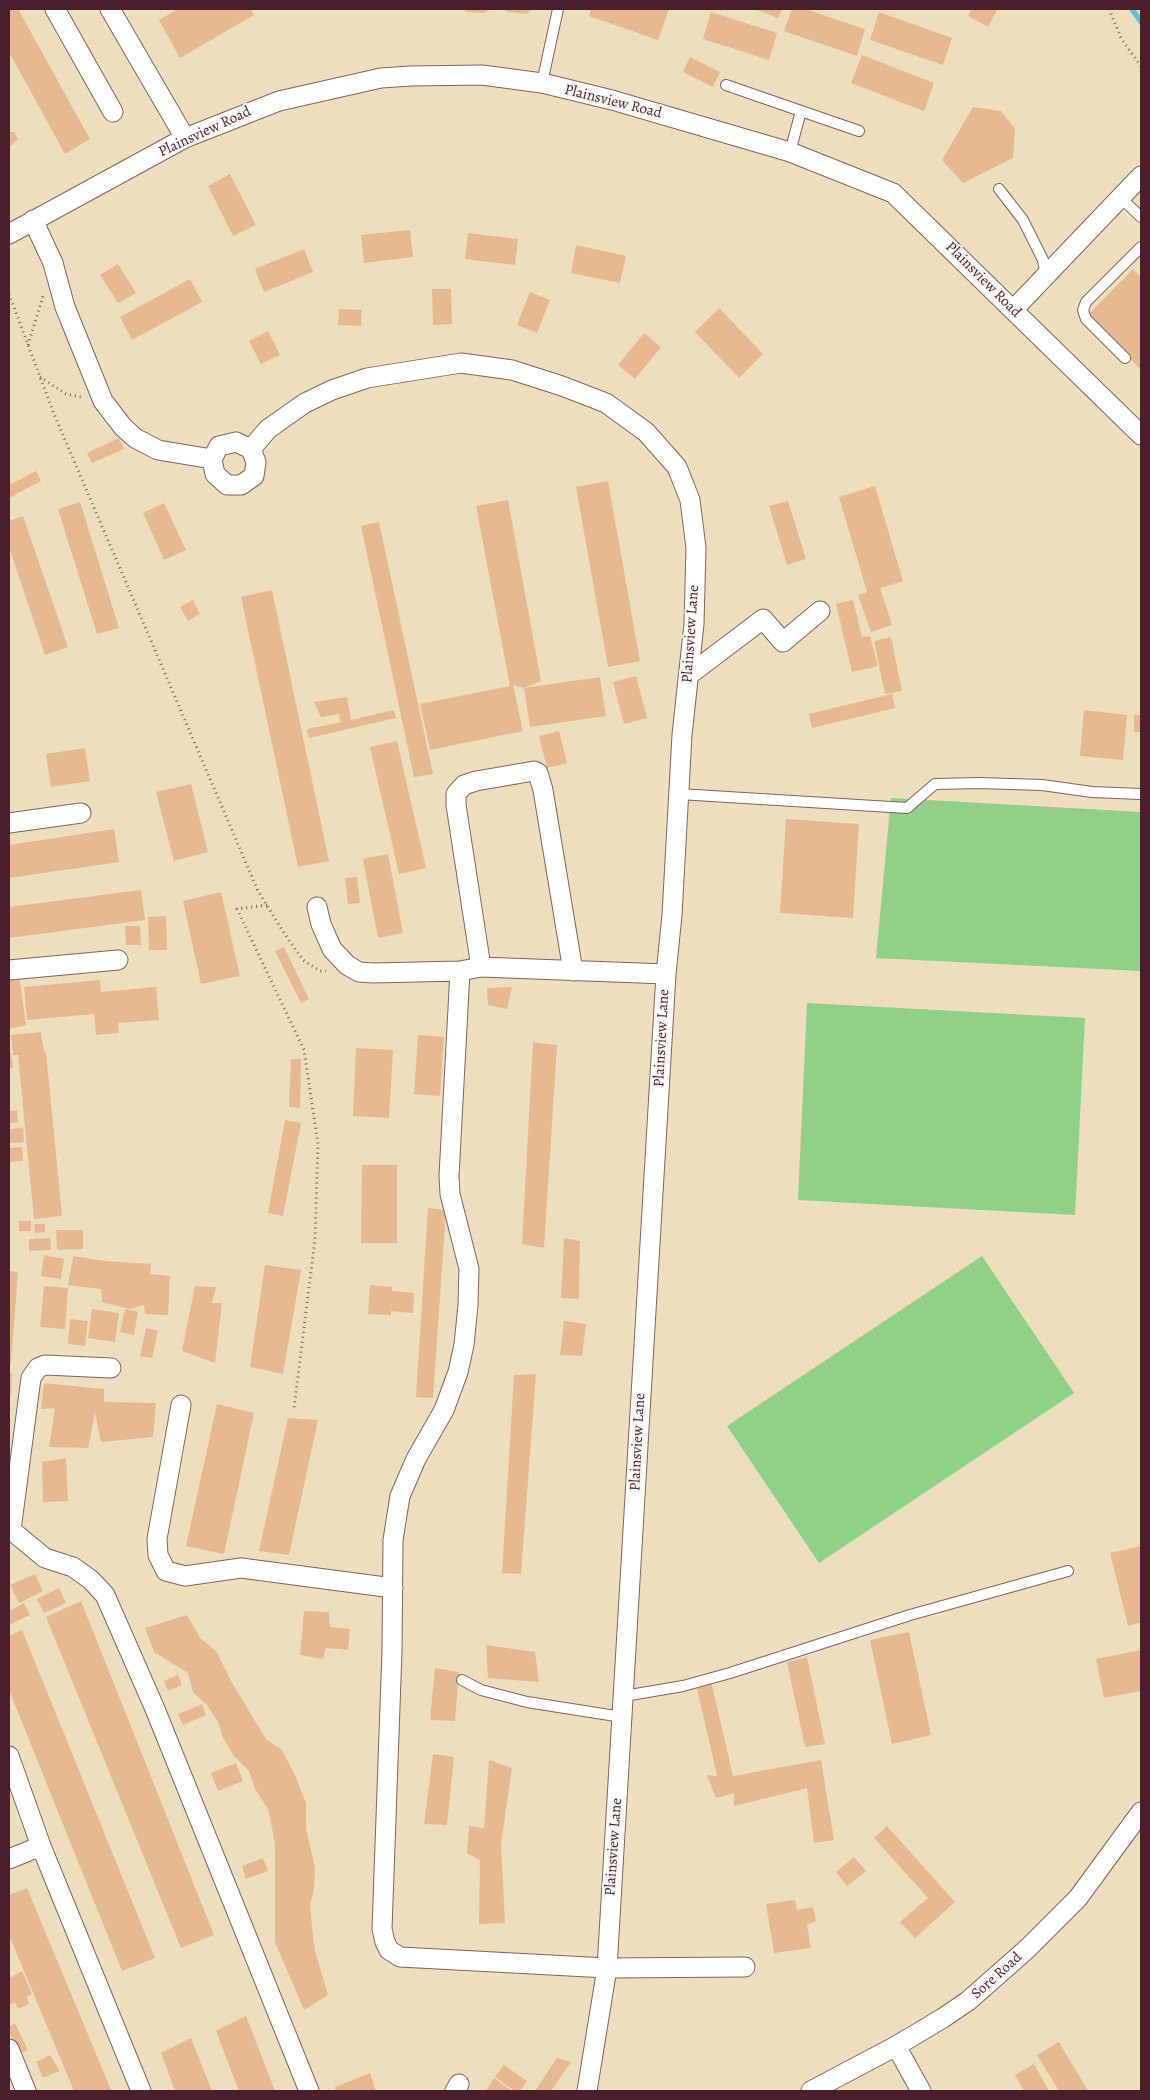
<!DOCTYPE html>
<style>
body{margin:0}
#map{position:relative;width:1150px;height:2100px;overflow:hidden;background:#eddfbd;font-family:Alegreya,serif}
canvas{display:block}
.frame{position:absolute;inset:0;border:10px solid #4a1f2b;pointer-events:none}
</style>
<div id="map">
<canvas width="1150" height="2100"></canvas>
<div class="frame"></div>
</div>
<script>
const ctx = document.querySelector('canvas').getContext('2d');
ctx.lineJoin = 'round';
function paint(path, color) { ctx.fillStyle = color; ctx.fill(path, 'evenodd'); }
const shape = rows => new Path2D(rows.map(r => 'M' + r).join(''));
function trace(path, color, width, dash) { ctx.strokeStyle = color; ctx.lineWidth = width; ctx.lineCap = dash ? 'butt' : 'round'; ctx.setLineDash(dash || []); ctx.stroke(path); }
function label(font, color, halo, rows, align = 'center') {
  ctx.font = font + ' Alegreya,serif'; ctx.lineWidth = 4; ctx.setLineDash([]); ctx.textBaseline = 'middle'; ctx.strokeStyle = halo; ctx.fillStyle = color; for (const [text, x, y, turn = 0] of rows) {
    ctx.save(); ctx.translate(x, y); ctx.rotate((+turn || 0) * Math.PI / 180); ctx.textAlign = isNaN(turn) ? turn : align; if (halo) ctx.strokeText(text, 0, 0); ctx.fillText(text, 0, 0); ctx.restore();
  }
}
paint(shape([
 [891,798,1141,812,1141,971,876,958],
 [807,1003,1085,1018,1075,1215,798,1200],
 [982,1256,1074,1393,819,1563,727,1426]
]), '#8fd189');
trace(shape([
 [1132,9,1141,22]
]), '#5bc3d8', 5.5);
paint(shape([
 [9,9,18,9,90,139,65,154,9,52],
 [178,9,250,9,254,15,180,58,159,20],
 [463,9,492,9,483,13,467,12],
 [505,9,532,9,527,14,508,12],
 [591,9,669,9,658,40,589,16],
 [755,9,782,9,778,18],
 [792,9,805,9,865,29,857,56,784,31],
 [972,9,998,9,988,27,968,16],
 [711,12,777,33,769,60,703,39],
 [879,12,952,38,943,65,870,40],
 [862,55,934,83,924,111,851,83],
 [690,57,720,72,713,87,683,72],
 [973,107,1001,111,1015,129,1013,158,963,183,942,160],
 [9,132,14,132,18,139,9,148],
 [230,174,256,225,233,236,208,186],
 [410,230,413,257,364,263,361,235],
 [468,233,518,239,515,265,465,259],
 [576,245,626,256,620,283,571,273],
 [304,249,313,272,264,292,255,269],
 [118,264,136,293,118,303,100,275],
 [1133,269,1141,278,1141,370,1088,315],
 [190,279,202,302,132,340,120,317],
 [432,289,451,289,452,324,433,325],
 [530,292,550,300,537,333,517,325],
 [719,308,763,354,739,378,695,332],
 [339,309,362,310,361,326,338,325],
 [268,331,280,355,261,364,249,341],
 [644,333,661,347,635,379,618,365],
 [119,438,124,449,92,463,87,453],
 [36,471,41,481,9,498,9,485],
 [608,481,640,661,608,667,576,487],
 [875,486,903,581,880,588,892,625,871,632,858,595,867,592,839,497],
 [508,500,541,681,524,688,513,685,523,731,430,750,420,704,510,686,476,506],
 [788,501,806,559,787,565,769,506],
 [80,502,119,628,97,634,58,509],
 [164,503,186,550,164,560,143,513],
 [23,516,68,647,45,655,9,547,9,521],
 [379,522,433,774,414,777,361,526],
 [272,590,329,861,298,867,241,597],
 [193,600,200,614,188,621,180,607],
 [853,600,862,637,870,636,878,666,852,672,836,604],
 [891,637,902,691,885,694,874,641],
 [636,676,647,718,624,724,613,682],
 [600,677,606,716,530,727,524,688],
 [892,694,895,708,812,728,809,714],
 [347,697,351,720,394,710,396,718,309,738,307,729,341,722,339,714,321,717,314,702],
 [1084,710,1127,715,1123,760,1080,756],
 [1134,715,1141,715,1141,732,1134,732],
 [559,731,567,763,547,768,539,736],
 [397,741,426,868,399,874,370,747],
 [85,748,90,781,51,787,46,754],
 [191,784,208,852,174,861,156,792],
 [786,819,859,824,853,918,780,913],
 [114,829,119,862,9,878,9,845],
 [388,854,403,933,378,938,363,859],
 [357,877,360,903,348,904,345,878],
 [141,890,145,920,9,938,9,907],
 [221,892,240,976,201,984,183,901],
 [166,916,167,950,149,950,148,917],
 [125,926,140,926,141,945,126,945],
 [284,947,309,999,301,1003,275,951],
 [19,974,26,1025,9,1029,9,975],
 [100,980,101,992,156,987,159,1020,118,1023,119,1033,96,1035,94,1014,27,1020,24,987],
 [512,987,507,1009,488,1005,487,988],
 [41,1032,44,1052,46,1052,62,1216,34,1219,18,1055,13,1055,11,1035],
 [418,1035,444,1037,440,1096,414,1094],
 [533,1042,557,1045,544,1248,522,1244],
 [356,1048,393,1050,389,1118,353,1116],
 [9,1053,11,1053,13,1068,9,1068],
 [291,1059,301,1059,300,1108,289,1107],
 [17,1110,18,1122,9,1123,9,1111],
 [285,1120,301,1123,283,1216,268,1213],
 [23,1128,24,1142,9,1143,9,1129],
 [22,1147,23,1161,10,1162,9,1148],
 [362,1165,397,1165,397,1243,361,1243],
 [428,1208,446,1210,433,1398,416,1397],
 [19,1221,31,1221,31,1231,19,1231],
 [34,1224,45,1224,45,1232,35,1233],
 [56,1230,83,1230,83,1249,57,1250],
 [50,1238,51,1250,29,1251,29,1239],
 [564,1238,580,1241,579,1299,561,1298],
 [44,1255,64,1259,61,1279,41,1276],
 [73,1256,105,1261,151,1264,150,1274,170,1276,168,1315,145,1314,144,1305,129,1309,102,1302,101,1289,68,1285],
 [265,1265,301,1270,283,1374,250,1367],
 [9,1271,18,1272,11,1364,9,1364],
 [370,1285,392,1287,392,1291,414,1293,413,1313,391,1311,391,1315,368,1314],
 [44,1286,68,1288,65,1329,40,1327],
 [195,1286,216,1287,212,1303,222,1303,215,1363,182,1351],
 [92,1309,119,1313,115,1342,88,1338],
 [125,1309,138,1312,134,1335,120,1332],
 [70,1319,88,1321,85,1346,68,1344],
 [564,1321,586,1324,582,1356,560,1355],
 [146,1328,158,1331,152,1358,140,1356],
 [9,1373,12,1373,11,1395,9,1394],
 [536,1374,521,1574,502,1573,514,1375],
 [44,1383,104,1389,104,1402,156,1403,153,1437,101,1442,95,1413,88,1448,49,1447,55,1408,41,1409],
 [217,1404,254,1413,224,1554,186,1546],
 [288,1418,318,1420,289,1555,259,1551],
 [66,1458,68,1501,43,1502,42,1462],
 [1141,1546,1141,1622,1128,1626,1110,1553],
 [35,1574,43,1591,19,1603,10,1585],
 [59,1588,66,1603,44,1613,37,1599],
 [81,1601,214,1935,181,1948,46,1617],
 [24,1603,30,1615,9,1625,9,1611],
 [304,1611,329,1612,330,1627,350,1629,348,1650,326,1648,323,1659,300,1655],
 [187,1615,200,1638,216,1651,231,1681,266,1739,282,1750,295,1775,306,1803,306,1828,315,1868,314,1889,310,1905,312,1927,315,1951,328,1995,304,2010,275,1942,275,1843,268,1809,255,1789,249,1771,234,1756,223,1738,218,1722,207,1705,193,1692,188,1673,154,1652,145,1628],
 [22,1630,155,1958,122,1971,9,1690,9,1636],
 [909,1632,931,1735,892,1744,870,1640],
 [486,1645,535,1652,539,1682,488,1678],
 [1141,1650,1141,1691,1104,1698,1096,1659],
 [807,1657,825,1744,805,1747,787,1662],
 [435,1668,459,1672,455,1721,430,1720],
 [178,1675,182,1685,168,1691,164,1681],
 [711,1681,733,1776,821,1760,834,1840,814,1843,807,1788,734,1806,734,1793,716,1798,707,1775,717,1776,696,1684],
 [202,1704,206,1715,183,1725,178,1714],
 [433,1754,454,1757,447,1825,424,1824],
 [489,1760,512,1768,501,1844,505,1923,479,1924,480,1860,467,1853,469,1826,484,1828],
 [236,1763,243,1781,218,1791,211,1773],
 [887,1826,955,1902,915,1938,900,1922,928,1898,874,1838],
 [854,1857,866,1871,847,1886,836,1872],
 [263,1858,268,1871,246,1879,242,1866],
 [27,1888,111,2090,109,2091,74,2091,9,1935,9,1895],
 [795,1900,797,1910,813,1907,816,1921,807,1925,811,1948,774,1953,766,1904],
 [22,1971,32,1994,27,1997,29,2004,18,2009,15,2002,9,2005,9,1978],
 [246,2016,275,2091,239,2091,216,2031],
 [15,2023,28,2050,19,2054,9,2032,9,2027],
 [191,2038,212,2091,175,2091,161,2053],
 [1059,2042,1088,2091,1059,2091,1037,2055],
 [50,2055,60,2071,43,2078,36,2062],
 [557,2058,571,2062,551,2091,535,2091],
 [1034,2064,1049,2091,1024,2091,1015,2075],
 [504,2065,527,2081,520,2091,515,2091,495,2077],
 [370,2073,376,2091,336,2091,335,2087],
 [494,2078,512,2091,486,2091]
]), '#e7b991');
const service = shape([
 [542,83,558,9],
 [726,85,801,111,790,152],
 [801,111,859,131],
 [999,189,1023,220,1043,260,1046,276],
 [1121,198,1141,217],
 [1125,358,1086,319,1083,310,1086,302,1141,247],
 [679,794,907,808,935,784,979,783,1042,785,1092,792,1141,794],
 [462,1680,481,1690,527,1702,622,1717],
 [624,1696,683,1686,730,1673,910,1615,1068,1571]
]);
const minor = shape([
 [55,9,113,112],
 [110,9,185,138],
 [33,220,53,263,65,307,103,401,123,427,135,438,158,450,212,459],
 [9,234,185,138,279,101,381,78,411,76,482,75,542,83,612,100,790,152,893,193,1141,435],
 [1013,310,1141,176],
 [236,442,251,449,256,462,254,476,241,485,227,485,215,474,212,459,219,446,236,442],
 [251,449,268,429,305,403,332,390,367,378,461,363,512,370,562,386,606,403,646,432,677,467,690,500,696,548,694,624,682,735,672,915,666,974,607,1968,587,2091],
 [689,675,763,619,783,642,820,611],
 [9,823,81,813],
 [317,907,321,924,332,949,347,965,359,972,373,973,460,971,481,967,666,974],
 [481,967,456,805,456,794,464,785,476,781,534,771,538,773,543,790,573,971],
 [9,970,118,960],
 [460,971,449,1176,450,1194,469,1269,468,1305,464,1345,458,1372,444,1410,416,1459,400,1496,393,1540,392,1651,382,1929,385,1942,389,1950,400,1957,607,1968,745,1967],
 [111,1368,45,1365,38,1368,31,1378,11,1530,45,1558,73,1567,91,1580,105,1595,155,1709,309,2091],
 [181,1405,157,1539,158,1555,166,1571,185,1576,241,1568,393,1588],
 [9,1756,41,1846,141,2091],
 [9,1859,41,1846],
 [896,2046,921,2091],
 [9,2049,26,2091],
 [455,2091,459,2084],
 [811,2091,896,2046,943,2018,968,2001,1027,1949,1078,1898,1141,1812]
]);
trace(service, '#83625e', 12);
trace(minor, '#83625e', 21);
trace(shape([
 [1109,9,1122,40,1141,66],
 [9,294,54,414,258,891,284,933,303,960,320,971,326,971],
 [28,345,43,296],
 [40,377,66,394,81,397],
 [267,905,237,909,304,1050,318,1144,315,1239,294,1408]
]), '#83625e', 3, [1, 4]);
trace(service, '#fff', 10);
trace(minor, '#fff', 19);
label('15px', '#4a1f2b', '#f6f6f2', [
 ["Plainsview Road",613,102,14],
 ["Plainsview Road",205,132,-25],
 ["Plainsview Road",983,280,45],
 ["Plainsview Lane",691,634,-86],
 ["Plainsview Lane",662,1038,-87],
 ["Plainsview Lane",638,1442,-87],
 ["Plainsview Lane",614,1847,-86],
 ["Sore Road",997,1976,-42]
]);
</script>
